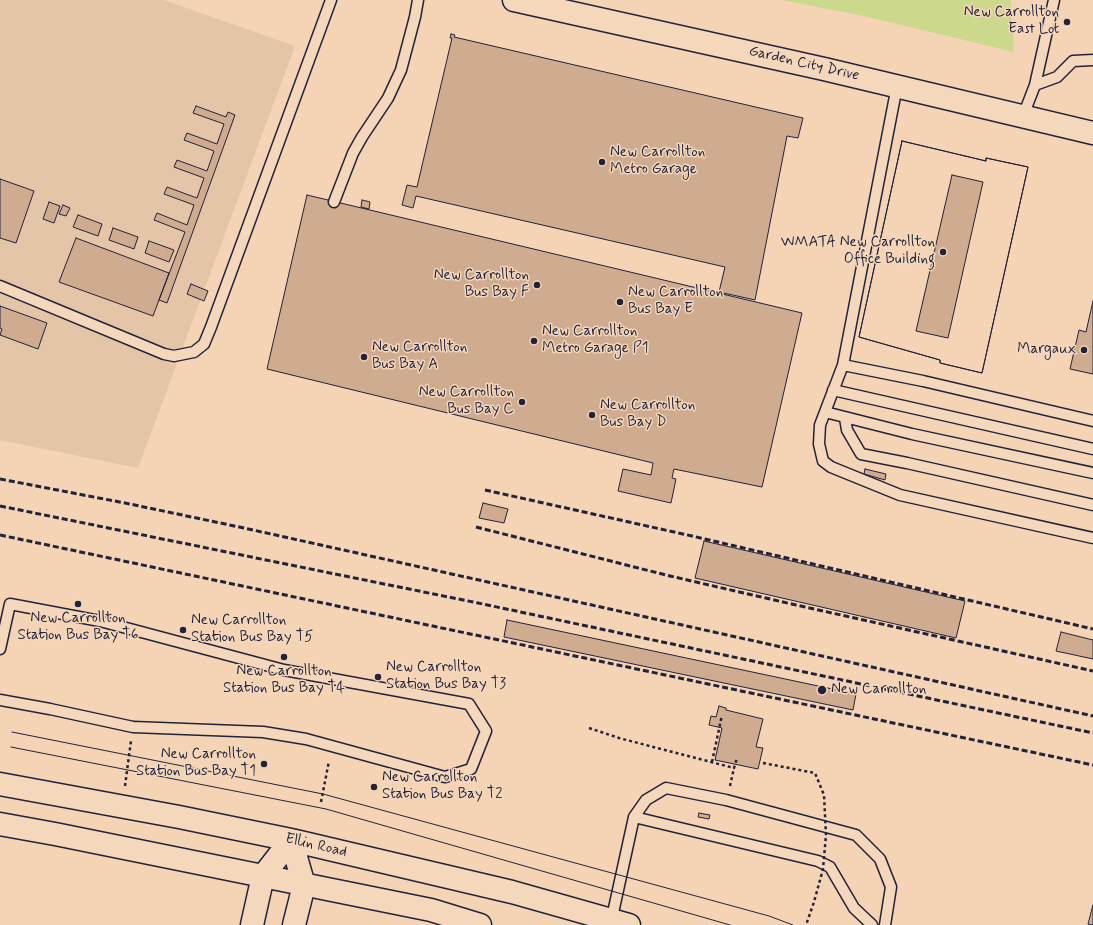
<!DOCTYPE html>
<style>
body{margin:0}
canvas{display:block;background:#f4d4b5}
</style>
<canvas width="1093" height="925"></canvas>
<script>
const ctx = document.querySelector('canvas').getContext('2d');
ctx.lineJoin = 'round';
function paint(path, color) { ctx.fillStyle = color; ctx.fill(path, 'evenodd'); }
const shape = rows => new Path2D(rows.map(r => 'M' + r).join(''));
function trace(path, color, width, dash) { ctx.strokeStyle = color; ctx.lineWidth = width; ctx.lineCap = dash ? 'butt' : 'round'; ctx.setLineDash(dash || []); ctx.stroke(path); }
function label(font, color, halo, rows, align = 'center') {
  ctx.font = font + ' Mynerve,sans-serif'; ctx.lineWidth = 3; ctx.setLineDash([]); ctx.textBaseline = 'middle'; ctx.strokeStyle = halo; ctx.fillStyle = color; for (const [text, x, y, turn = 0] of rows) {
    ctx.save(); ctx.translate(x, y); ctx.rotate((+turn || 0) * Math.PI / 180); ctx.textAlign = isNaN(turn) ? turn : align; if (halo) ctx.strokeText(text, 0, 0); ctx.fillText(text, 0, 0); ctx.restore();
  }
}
paint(shape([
 [0,0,164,0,295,46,138,468,0,440]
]), '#e5c5a8');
paint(shape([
 [782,0,1011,0,1014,52,859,15]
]), '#ccd98c');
const building = shape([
 [451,34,455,35,454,37,803,118,798,138,787,136,755,300,719,292,725,267,416,196,413,208,402,205,407,185,417,187,452,38,450,38,451,34],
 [196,106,226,117,228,112,235,115,167,303,159,300,185,232,154,220,157,213,187,225,194,205,164,194,167,187,197,198,204,178,174,167,177,160,207,171,214,151,184,140,187,133,217,144,224,124,193,113,196,106],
 [902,141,986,161,986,158,1028,167,982,373,940,363,940,360,859,337,902,141],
 [952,175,983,182,948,338,916,331,952,175],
 [902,141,986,161,986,158,1028,167,982,373,940,363,940,360,859,337,902,141],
 [0,179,34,191,16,243,0,238,0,179],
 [307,195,802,313,762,487,674,469,672,478,676,479,671,503,618,491,623,469,651,475,653,463,267,369,307,195],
 [362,200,370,202,369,209,361,207,362,200],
 [49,202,60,206,54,223,43,219,49,202],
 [63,205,70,208,66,216,59,214,63,205],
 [78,215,102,224,98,236,73,227,78,215],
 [113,228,138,237,134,249,109,240,113,228],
 [76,238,169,273,153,316,59,282,76,238],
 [149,241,174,250,169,262,145,253,149,241],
 [191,284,208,291,204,301,187,294,191,284],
 [1093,301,1093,374,1070,369,1079,330,1086,332,1093,301],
 [0,306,47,323,38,349,0,335,2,329,0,328,0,306],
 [865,469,886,474,885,480,864,474,865,469],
 [483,503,508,509,504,523,479,518,483,503],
 [704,541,965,601,956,638,695,578,704,541],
 [507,620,856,694,853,710,504,637,507,620],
 [1061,632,1093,640,1093,659,1056,651,1061,632],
 [719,706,726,708,726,710,763,719,756,747,763,748,758,769,715,760,722,728,709,725,711,716,716,717,719,706],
 [699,813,710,815,709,819,698,817,699,813],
 [1093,905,1093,925,1088,924,1093,905]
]);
paint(building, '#cfac8f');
trace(building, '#22223b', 1);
const lane = shape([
 [1054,0,1035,85,1057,77,1073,61,1093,60],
 [897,86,843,365,820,425,819,444,823,461,831,467,900,495,1093,538],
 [1023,116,1035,85],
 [334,202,353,153,362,137,388,98,401,70,415,17,418,0],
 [0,286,164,354,174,356,194,352,204,344,211,327,331,0],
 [843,365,923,381,1093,421],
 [833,390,1093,449],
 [825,412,912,434,1093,473],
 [845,418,847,430,861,454,907,463,1093,505],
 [0,649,10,604,100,621,284,670,469,704,486,731,471,769,445,777,306,739,263,732,133,727,50,709,0,700],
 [634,817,818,861,830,867,854,908,872,925],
 [611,922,634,817,646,800,666,788,726,800,856,835,880,859,891,887,885,925]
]);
const secondary = shape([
 [514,0,824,69,1093,133],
 [0,784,179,817,291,840,512,892,629,925],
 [0,824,55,834,431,910,480,925],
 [291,840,304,885,294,925],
 [252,925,263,876,291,840]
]);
trace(lane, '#22223b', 13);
trace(secondary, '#22223b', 25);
trace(shape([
 [589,728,619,738,734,768,737,758],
 [712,762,722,715],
 [125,786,131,741],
 [730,786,734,768],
 [321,802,329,761]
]), '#22223b', 2.5, [3, 3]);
trace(lane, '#f5d8bb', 10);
trace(secondary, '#f5d8bb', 22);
trace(shape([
 [12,732,323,794,769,916,793,925],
 [11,747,326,809,730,925]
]), '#22223b', 1);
trace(shape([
 [0,479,125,503,244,528,1093,716],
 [485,490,692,536,1093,629],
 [0,506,478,603,1093,733],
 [476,527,670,576,796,605,1093,671],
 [0,535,1093,765]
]), '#22223b', 3, [6, 3]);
trace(shape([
 [763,763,815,773,824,795,826,835,823,869,814,902,806,925]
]), '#22223b', 2.5, [3, 3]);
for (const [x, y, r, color] of [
 [1067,22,4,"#22223b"],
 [602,162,4,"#22223b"],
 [943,252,4,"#22223b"],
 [537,285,4,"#22223b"],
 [620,302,4,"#22223b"],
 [534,341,4,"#22223b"],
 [1084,350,4,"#22223b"],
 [364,357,4,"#22223b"],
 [522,402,4,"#22223b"],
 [592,415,4,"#22223b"],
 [78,604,4,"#22223b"],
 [183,630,4,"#22223b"],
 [284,657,4,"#22223b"],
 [378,677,4,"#22223b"],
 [822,690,5,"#22223b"],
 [264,764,4,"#22223b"],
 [374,787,4,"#22223b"]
]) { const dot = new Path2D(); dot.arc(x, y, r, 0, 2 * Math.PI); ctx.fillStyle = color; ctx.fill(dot); trace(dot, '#f5d8bb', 1.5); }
label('15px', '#22223b', '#f5d8bb', [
 ["New Carrollton",1059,13,"right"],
 ["East Lot",1059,30,"right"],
 ["New Carrollton",610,153],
 ["Metro Garage",610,170],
 ["WMATA New Carrollton",935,243,"right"],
 ["Office Building",935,260,"right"],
 ["New Carrollton",529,276,"right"],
 ["Bus Bay F",529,293,"right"],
 ["New Carrollton",628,293],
 ["Bus Bay E",628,310],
 ["New Carrollton",542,332],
 ["Metro Garage P1",542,349],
 ["New Carrollton",372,348],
 ["Bus Bay A",372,365],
 ["Margaux",1076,350,"right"],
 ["New Carrollton",514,393,"right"],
 ["Bus Bay C",514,410,"right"],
 ["New Carrollton",600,406],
 ["Bus Bay D",600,423],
 ["New Carrollton",78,619,"center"],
 ["Station Bus Bay T6",78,636,"center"],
 ["New Carrollton",191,621],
 ["Station Bus Bay T5",191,638],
 ["New Carrollton",386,668],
 ["Station Bus Bay T3",386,685],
 ["New Carrollton",284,672,"center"],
 ["Station Bus Bay T4",284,689,"center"],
 ["New Carrollton",831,690],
 ["New Carrollton",256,755,"right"],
 ["Station Bus Bay T1",256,772,"right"],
 ["New Carrollton",382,778],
 ["Station Bus Bay T2",382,795]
], 'left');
label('15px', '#22223b', '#f5d8bb', [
 ["Garden City Drive",804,64,13],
 ["Ellin Road",316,846,13]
]);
</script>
